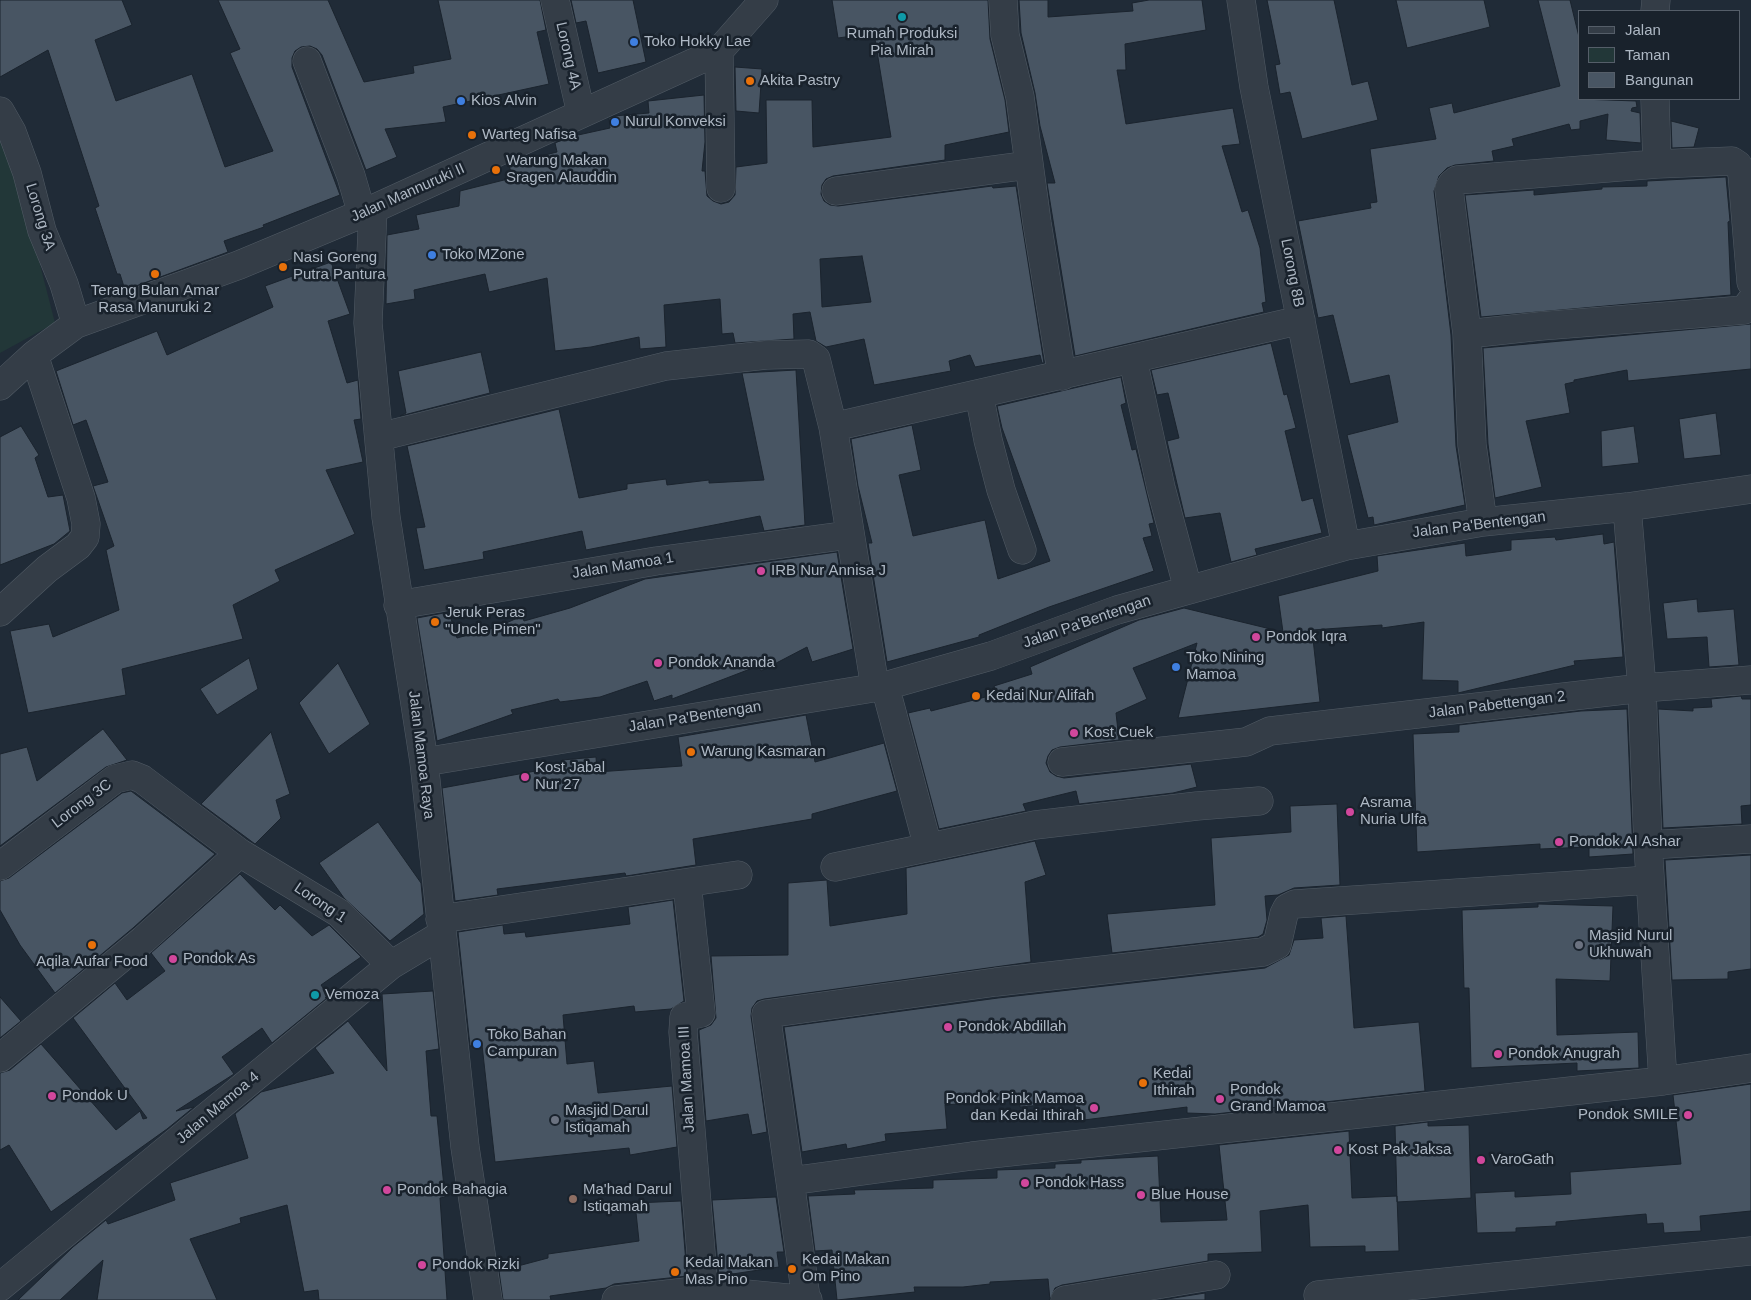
<!DOCTYPE html>
<style>
body{margin:0}
#map{position:relative;width:1751px;height:1300px;overflow:hidden;background:#202b37;font-family:Arial,sans-serif}
canvas{display:block}
.legend{position:absolute;left:1578px;top:10px;width:162px;height:90px;box-sizing:border-box;background:#19222c;border:1px solid #555e69;margin:0;padding:6px 9px;list-style:none;font-size:15px;color:#aeb8c4}
.legend li{display:flex;align-items:center;gap:10px;height:25px}
.legend b{width:25px;border:1px solid #555e69}
</style>
<div id="map">
<canvas width="1751" height="1300"></canvas>
<ul class="legend">
<li><b style="height:6px;background:#343d47"></b>Jalan</li>
<li><b style="height:14px;background:#223738"></b>Taman</li>
<li><b style="height:14px;background:#485563"></b>Bangunan</li>
</ul>
</div>
<script>
const ctx = document.querySelector('canvas').getContext('2d');
ctx.lineJoin = 'round';
function paint(path, color) { ctx.fillStyle = color; ctx.fill(path, 'evenodd'); }
const shape = rows => new Path2D(rows.map(r => 'M' + r).join(''));
function trace(path, color, width, dash) { ctx.strokeStyle = color; ctx.lineWidth = width; ctx.lineCap = dash ? 'butt' : 'round'; ctx.setLineDash(dash || []); ctx.stroke(path); }
function label(font, color, halo, rows, align = 'center') {
  ctx.font = font + ' Arial,sans-serif'; ctx.lineWidth = 5; ctx.setLineDash([]); ctx.textBaseline = 'middle'; ctx.strokeStyle = halo; ctx.fillStyle = color; for (const [text, x, y, turn = 0] of rows) {
    ctx.save(); ctx.translate(x, y); ctx.rotate((+turn || 0) * Math.PI / 180); ctx.textAlign = isNaN(turn) ? turn : align; if (halo) ctx.strokeText(text, 0, 0); ctx.fillText(text, 0, 0); ctx.restore();
  }
}
paint(shape([
 [0,135,22,195,55,323,0,353]
]), '#223738');
const building = shape([
 [0,0,122,0,132,25,95,40,116,101,192,74,225,167,273,151,230,53,240,49,218,0,328,0,364,82,414,73,413,66,451,59,438,0,540,0,546,30,537,32,549,84,443,107,446,122,385,129,397,157,366,170,322,55,317,49,310,46,301,47,295,51,292,58,292,67,340,195,263,225,264,227,224,241,228,252,125,290,120,274,117,274,95,208,99,206,48,50,0,77,0,0],
 [571,0,633,0,646,62,598,73,586,21,576,23,571,0],
 [832,0,988,0,990,39,1005,100,1009,132,945,145,945,160,833,176,826,179,822,185,821,194,824,201,830,205,838,206,992,186,993,188,1016,186,1044,363,1042,363,1040,355,975,367,970,355,949,361,951,371,874,385,864,339,826,347,816,341,810,312,793,314,794,339,735,343,733,333,722,334,720,299,664,305,666,347,640,349,639,337,591,347,555,351,547,278,489,292,485,274,414,290,415,299,386,304,387,235,419,229,416,215,459,206,460,191,512,178,509,164,557,152,555,143,569,137,610,128,609,118,614,116,649,113,648,101,704,95,705,142,702,171,705,171,707,196,713,201,721,204,729,202,735,195,736,167,767,163,766,100,812,100,813,147,891,137,874,33,838,38,832,0],
 [862,256,871,302,822,307,820,259,862,256],
 [1019,0,1048,0,1048,17,1133,11,1132,3,1149,0,1202,0,1206,30,1125,44,1126,70,1117,70,1126,124,1233,108,1240,144,1222,146,1242,212,1248,210,1260,248,1266,302,1262,303,1264,312,1075,356,1047,183,1055,183,1040,126,1035,93,1021,33,1019,0],
 [1267,0,1334,0,1352,85,1368,81,1378,120,1302,139,1290,92,1280,94,1275,65,1280,64,1267,0],
 [1396,0,1484,0,1490,27,1407,48,1396,0],
 [1538,0,1570,0,1580,41,1580,99,1636,101,1637,107,1632,108,1631,111,1640,113,1641,143,1606,140,1608,114,1580,121,1580,129,1571,130,1569,124,1512,139,1514,146,1492,151,1494,161,1455,165,1447,168,1439,176,1434,191,1451,335,1456,446,1465,505,1374,525,1373,517,1368,518,1347,435,1398,422,1389,375,1350,384,1333,315,1318,318,1298,221,1371,208,1370,203,1377,202,1370,149,1436,139,1429,108,1452,103,1454,113,1560,86,1538,0],
 [735,67,762,69,759,113,736,111,735,67],
 [1671,121,1699,128,1694,147,1672,148,1671,121],
 [1726,177,1730,221,1728,222,1731,295,1481,317,1465,195,1534,190,1534,195,1602,189,1602,187,1647,186,1647,181,1726,177],
 [331,262,350,314,328,321,347,383,358,380,361,419,354,420,363,462,326,470,355,534,275,570,280,581,233,605,243,639,122,669,126,695,28,713,10,631,49,624,53,637,119,610,106,550,114,546,93,486,108,482,86,420,73,425,56,371,157,331,167,355,273,307,265,286,331,262],
 [1751,324,1751,369,1628,381,1627,370,1574,380,1574,382,1565,384,1570,413,1526,421,1542,487,1495,498,1488,444,1483,348,1751,324],
 [1271,343,1284,395,1287,394,1296,428,1285,431,1302,501,1313,498,1322,533,1255,549,1257,555,1231,562,1220,513,1185,518,1167,441,1179,438,1168,393,1157,395,1151,370,1271,343],
 [481,352,490,393,400,416,406,413,398,371,481,352],
 [796,370,805,525,764,531,760,516,586,550,582,531,483,552,484,559,424,570,416,528,425,527,407,446,559,409,579,498,627,489,627,484,666,479,667,485,709,480,709,483,764,480,742,373,796,370],
 [1121,377,1126,403,1121,405,1132,450,1136,449,1154,523,1149,524,1152,536,1143,538,1154,571,1049,607,979,635,979,637,887,662,868,543,872,543,858,486,851,439,912,425,921,470,899,475,913,536,985,520,998,579,1050,561,1002,428,997,406,1121,377],
 [1716,413,1721,455,1684,459,1679,419,1716,413],
 [21,426,39,455,35,458,48,497,63,495,70,531,54,544,0,565,0,437,21,426],
 [1634,426,1639,463,1602,467,1601,431,1634,426],
 [1603,534,1604,544,1614,542,1623,657,1574,661,1575,665,1458,693,1458,681,1422,680,1424,622,1382,628,1382,625,1312,630,1320,702,1178,718,1197,643,1133,668,1147,699,1116,713,1119,740,1060,747,1052,750,1048,756,1046,763,1050,772,1056,776,1064,778,1191,764,1197,787,1173,793,1079,804,1076,791,1023,804,1026,811,939,829,908,713,930,708,931,711,997,694,994,686,1032,674,1030,667,1139,620,1184,608,1283,632,1278,596,1378,571,1377,556,1465,543,1466,556,1511,550,1511,540,1555,537,1556,540,1603,534],
 [837,552,853,649,812,662,807,647,761,671,758,666,672,699,672,695,654,701,647,681,600,697,560,702,558,699,511,710,513,714,437,741,417,618,449,612,457,638,497,627,522,616,524,621,570,608,645,579,837,552],
 [1697,599,1698,612,1734,609,1739,665,1709,667,1707,637,1667,639,1663,603,1697,599],
 [249,658,258,689,217,715,200,689,249,658],
 [338,663,370,724,329,754,299,703,338,663],
 [1741,696,1742,699,1751,699,1751,805,1741,806,1742,824,1663,828,1658,709,1693,711,1693,708,1712,707,1711,699,1741,696],
 [1627,709,1633,854,1589,857,1589,847,1540,849,1540,844,1417,852,1413,734,1459,732,1459,725,1581,711,1627,709],
 [806,715,815,762,884,743,897,791,812,814,812,819,693,839,696,865,626,876,625,873,497,889,498,895,455,901,442,788,563,766,562,760,596,757,597,772,682,766,678,737,806,715],
 [103,729,127,760,106,767,0,846,0,754,27,747,37,781,103,729],
 [271,732,290,794,276,800,281,818,255,844,201,804,271,732],
 [131,791,215,854,133,928,55,993,20,945,0,910,0,881,9,878,122,793,131,791],
 [1337,804,1340,885,1294,888,1278,895,1265,896,1267,920,1263,934,1258,937,1112,953,1107,914,1215,905,1211,838,1291,832,1290,806,1337,804],
 [378,822,421,883,424,914,390,941,344,898,319,863,378,822],
 [1035,841,1046,875,1025,882,1031,962,764,999,757,1001,752,1008,751,1016,767,1132,752,1135,748,1114,706,1121,699,1032,699,1030,711,1025,716,1018,711,956,788,955,788,883,827,880,830,926,907,914,906,868,1035,841],
 [1751,855,1751,969,1728,972,1728,979,1672,980,1665,860,1751,855],
 [240,874,275,910,280,905,312,936,329,925,361,957,321,985,328,995,325,998,327,998,272,1043,262,1028,222,1057,234,1074,176,1111,194,1107,167,1129,51,1212,9,1145,0,1150,0,1073,10,1070,41,1044,116,1130,140,1111,143,1119,147,1118,73,1018,115,983,127,1000,165,971,151,953,240,874],
 [673,900,684,1001,671,1009,635,1012,634,1006,563,1015,567,1064,594,1061,598,1093,672,1086,677,1147,630,1155,629,1148,495,1162,482,1045,470,1046,458,932,503,925,504,934,525,932,526,937,630,924,628,907,673,900],
 [1538,904,1613,906,1610,981,1556,979,1557,1035,1638,1032,1639,1068,1577,1071,1577,1063,1471,1068,1469,988,1464,988,1462,910,1538,907,1538,904],
 [1346,916,1354,1028,1419,1022,1425,1091,1215,1114,1187,1113,1187,1107,1076,1121,1075,1102,1020,1107,1019,1099,945,1105,947,1129,885,1134,886,1141,847,1149,846,1144,802,1152,784,1027,998,998,1265,968,1289,955,1294,940,1323,938,1321,918,1346,916],
 [433,991,439,1049,426,1051,431,1116,437,1116,445,1197,440,1198,447,1300,319,1300,318,1290,304,1292,287,1205,240,1218,241,1223,190,1239,217,1300,97,1300,103,1260,60,1300,18,1300,73,1247,106,1220,108,1224,175,1200,170,1183,248,1158,235,1114,261,1092,334,1073,315,1048,348,1021,387,1071,382,994,433,991],
 [0,997,21,1021,0,1038,0,997],
 [1751,1084,1751,1211,1700,1216,1701,1231,1664,1233,1663,1223,1647,1224,1646,1214,1556,1222,1556,1226,1516,1228,1516,1232,1477,1233,1475,1193,1515,1191,1515,1197,1571,1194,1570,1172,1681,1164,1673,1095,1751,1084],
 [1428,1122,1428,1126,1469,1125,1471,1198,1397,1202,1395,1126,1428,1122],
 [1349,1131,1352,1198,1397,1196,1399,1251,1365,1252,1365,1246,1310,1247,1308,1205,1260,1211,1262,1252,1208,1254,1208,1261,1062,1285,1055,1288,1050,1300,1048,1279,990,1282,990,1284,963,1287,914,1287,915,1292,837,1300,832,1250,815,1251,808,1196,855,1194,854,1190,933,1188,933,1180,997,1178,997,1170,1055,1168,1055,1164,1081,1163,1081,1160,1158,1156,1161,1222,1227,1220,1219,1145,1349,1131],
 [776,1197,784,1252,777,1252,779,1267,719,1276,712,1200,776,1197],
 [681,1201,687,1276,614,1284,606,1288,550,1296,551,1300,503,1300,499,1271,548,1258,548,1254,639,1241,635,1203,681,1201],
 [1205,1293,1205,1300,1161,1300,1205,1293]
]);
paint(building, '#485563');
trace(building, '#1b242e', 1);
const minor = shape([
 [555,0,581,113],
 [1003,0,1005,35,1020,97,1037,223,1062,376],
 [1241,0,1254,87,1346,546],
 [1655,11,1656,0],
 [719,51,721,188],
 [307,61,351,176,362,214],
 [1655,99,1657,164],
 [0,111,12,132,27,173,42,231,64,284,76,324],
 [836,191,1029,165],
 [373,209,368,323,386,517,424,762,465,1147,488,1300],
 [1467,334,1541,326,1744,310,1751,301],
 [1133,360,1161,488,1188,589],
 [0,386,34,355,76,324,239,265,373,209,719,51,764,0],
 [979,394,988,440,1001,490,1022,550],
 [379,437,666,366,766,355,809,354,816,359,833,427],
 [1483,522,1472,445,1467,334,1449,189,1452,184,1457,180,1657,164,1732,161,1738,165,1742,173,1751,282],
 [398,605,656,561,849,535],
 [0,612,47,569,78,546,85,537,86,524,81,498,34,355],
 [885,686,928,847],
 [875,687,833,427,1301,320],
 [424,762,885,686,991,656,1117,610,1346,546,1483,522,1627,507,1751,489],
 [1062,762,1246,742,1270,731,1642,688,1751,680],
 [1648,845,1751,839],
 [0,866,115,779,132,775,142,779,240,853,339,913,391,965],
 [835,867,1035,825,1197,806,1259,801],
 [687,883,701,1013,684,1017,683,1032,704,1290],
 [440,919,738,875],
 [0,1058,143,940,240,853],
 [1663,1081,1751,1068],
 [790,1181,766,1014,996,982,1263,952,1277,945,1284,914,1287,908,1295,904,1650,880],
 [0,1287,391,965,441,935],
 [806,1298,790,1181,972,1156,1663,1081,1648,845,1642,688,1627,507],
 [616,1300,704,1290,808,1300],
 [1065,1300,1216,1275],
 [1319,1300,1318,1295,1751,1251]
]);
trace(minor, '#515b65', 29);
trace(minor, '#343d47', 28);
for (const [x, y, r, color] of [
 [902,17,5,"#0f9aa8"],
 [634,42,5,"#3f7fe0"],
 [750,81,5,"#e8710a"],
 [461,101,5,"#3f7fe0"],
 [615,122,5,"#3f7fe0"],
 [472,135,5,"#e8710a"],
 [496,170,5,"#e8710a"],
 [432,255,5,"#3f7fe0"],
 [283,267,5,"#e8710a"],
 [155,274,5,"#e8710a"],
 [761,571,5,"#d1479c"],
 [435,622,5,"#e8710a"],
 [1256,637,5,"#d1479c"],
 [658,663,5,"#d1479c"],
 [1176,667,5,"#3f7fe0"],
 [976,696,5,"#e8710a"],
 [1074,733,5,"#d1479c"],
 [691,752,5,"#e8710a"],
 [525,777,5,"#d1479c"],
 [1350,812,5,"#d1479c"],
 [1559,842,5,"#d1479c"],
 [92,945,5,"#e8710a"],
 [1579,945,5,"#6b7280"],
 [173,959,5,"#d1479c"],
 [315,995,5,"#0f9aa8"],
 [948,1027,5,"#d1479c"],
 [477,1044,5,"#3f7fe0"],
 [1498,1054,5,"#d1479c"],
 [1143,1083,5,"#e8710a"],
 [52,1096,5,"#d1479c"],
 [1220,1099,5,"#d1479c"],
 [1094,1108,5,"#d1479c"],
 [1688,1115,5,"#d1479c"],
 [555,1120,5,"#6b7280"],
 [1338,1150,5,"#d1479c"],
 [1481,1160,5,"#d1479c"],
 [1025,1183,5,"#d1479c"],
 [387,1190,5,"#d1479c"],
 [1141,1195,5,"#d1479c"],
 [573,1199,5,"#8d6e63"],
 [422,1265,5,"#d1479c"],
 [792,1269,5,"#e8710a"],
 [675,1272,5,"#e8710a"]
]) { const dot = new Path2D(); dot.arc(x, y, r, 0, 2 * Math.PI); ctx.fillStyle = color; ctx.fill(dot); trace(dot, '#19222c', 2); }
label('15px', '#aeb8c4', '#19222c', [
 ["Rumah Produksi",902,34,"center"],
 ["Pia Mirah",902,51,"center"],
 ["Toko Hokky Lae",644,42],
 ["Akita Pastry",760,81],
 ["Kios Alvin",471,101],
 ["Nurul Konveksi",625,122],
 ["Warteg Nafisa",482,135],
 ["Warung Makan",506,161],
 ["Sragen Alauddin",506,178],
 ["Toko MZone",442,255],
 ["Nasi Goreng",293,258],
 ["Putra Pantura",293,275],
 ["Terang Bulan Amar",155,291,"center"],
 ["Rasa Manuruki 2",155,308,"center"],
 ["IRB Nur Annisa J",771,571],
 ["Jeruk Peras",445,613],
 ["\"Uncle Pimen\"",445,630],
 ["Pondok Iqra",1266,637],
 ["Toko Nining",1186,658],
 ["Mamoa",1186,675],
 ["Pondok Ananda",668,663],
 ["Kedai Nur Alifah",986,696],
 ["Kost Cuek",1084,733],
 ["Warung Kasmaran",701,752],
 ["Kost Jabal",535,768],
 ["Nur 27",535,785],
 ["Asrama",1360,803],
 ["Nuria Ulfa",1360,820],
 ["Pondok Al Ashar",1569,842],
 ["Masjid Nurul",1589,936],
 ["Ukhuwah",1589,953],
 ["Pondok As",183,959],
 ["Aqila Aufar Food",92,962,"center"],
 ["Vemoza",325,995],
 ["Pondok Abdillah",958,1027],
 ["Toko Bahan",487,1035],
 ["Campuran",487,1052],
 ["Pondok Anugrah",1508,1054],
 ["Kedai",1153,1074],
 ["Ithirah",1153,1091],
 ["Pondok",1230,1090],
 ["Grand Mamoa",1230,1107],
 ["Pondok U",62,1096],
 ["Pondok Pink Mamoa",1084,1099,"right"],
 ["dan Kedai Ithirah",1084,1116,"right"],
 ["Masjid Darul",565,1111],
 ["Istiqamah",565,1128],
 ["Pondok SMILE",1678,1115,"right"],
 ["Kost Pak Jaksa",1348,1150],
 ["VaroGath",1491,1160],
 ["Pondok Hass",1035,1183],
 ["Pondok Bahagia",397,1190],
 ["Ma'had Darul",583,1190],
 ["Istiqamah",583,1207],
 ["Blue House",1151,1195],
 ["Kedai Makan",802,1260],
 ["Om Pino",802,1277],
 ["Kedai Makan",685,1263],
 ["Mas Pino",685,1280],
 ["Pondok Rizki",432,1265]
], 'left');
label('15px', '#aeb8c4', '#19222c', [
 ["Lorong 4A",568,56,77],
 ["Jalan Mannuruki II",408,193,-24],
 ["Lorong 3A",40,217,73],
 ["Lorong 8B",1292,273,79],
 ["Jalan Pa'Bentengan",1479,525,-7],
 ["Jalan Mamoa 1",623,566,-9],
 ["Jalan Pa'Bentengan",1087,622,-19],
 ["Jalan Pabettengan 2",1497,705,-7],
 ["Jalan Pa'Bentengan",695,717,-9],
 ["Jalan Mamoa Raya",421,755,83],
 ["Lorong 3C",82,804,-37],
 ["Lorong 1",320,903,34],
 ["Jalan Mamoa III",687,1079,-93],
 ["Jalan Mamoa 4",218,1108,-40]
]);
</script>
